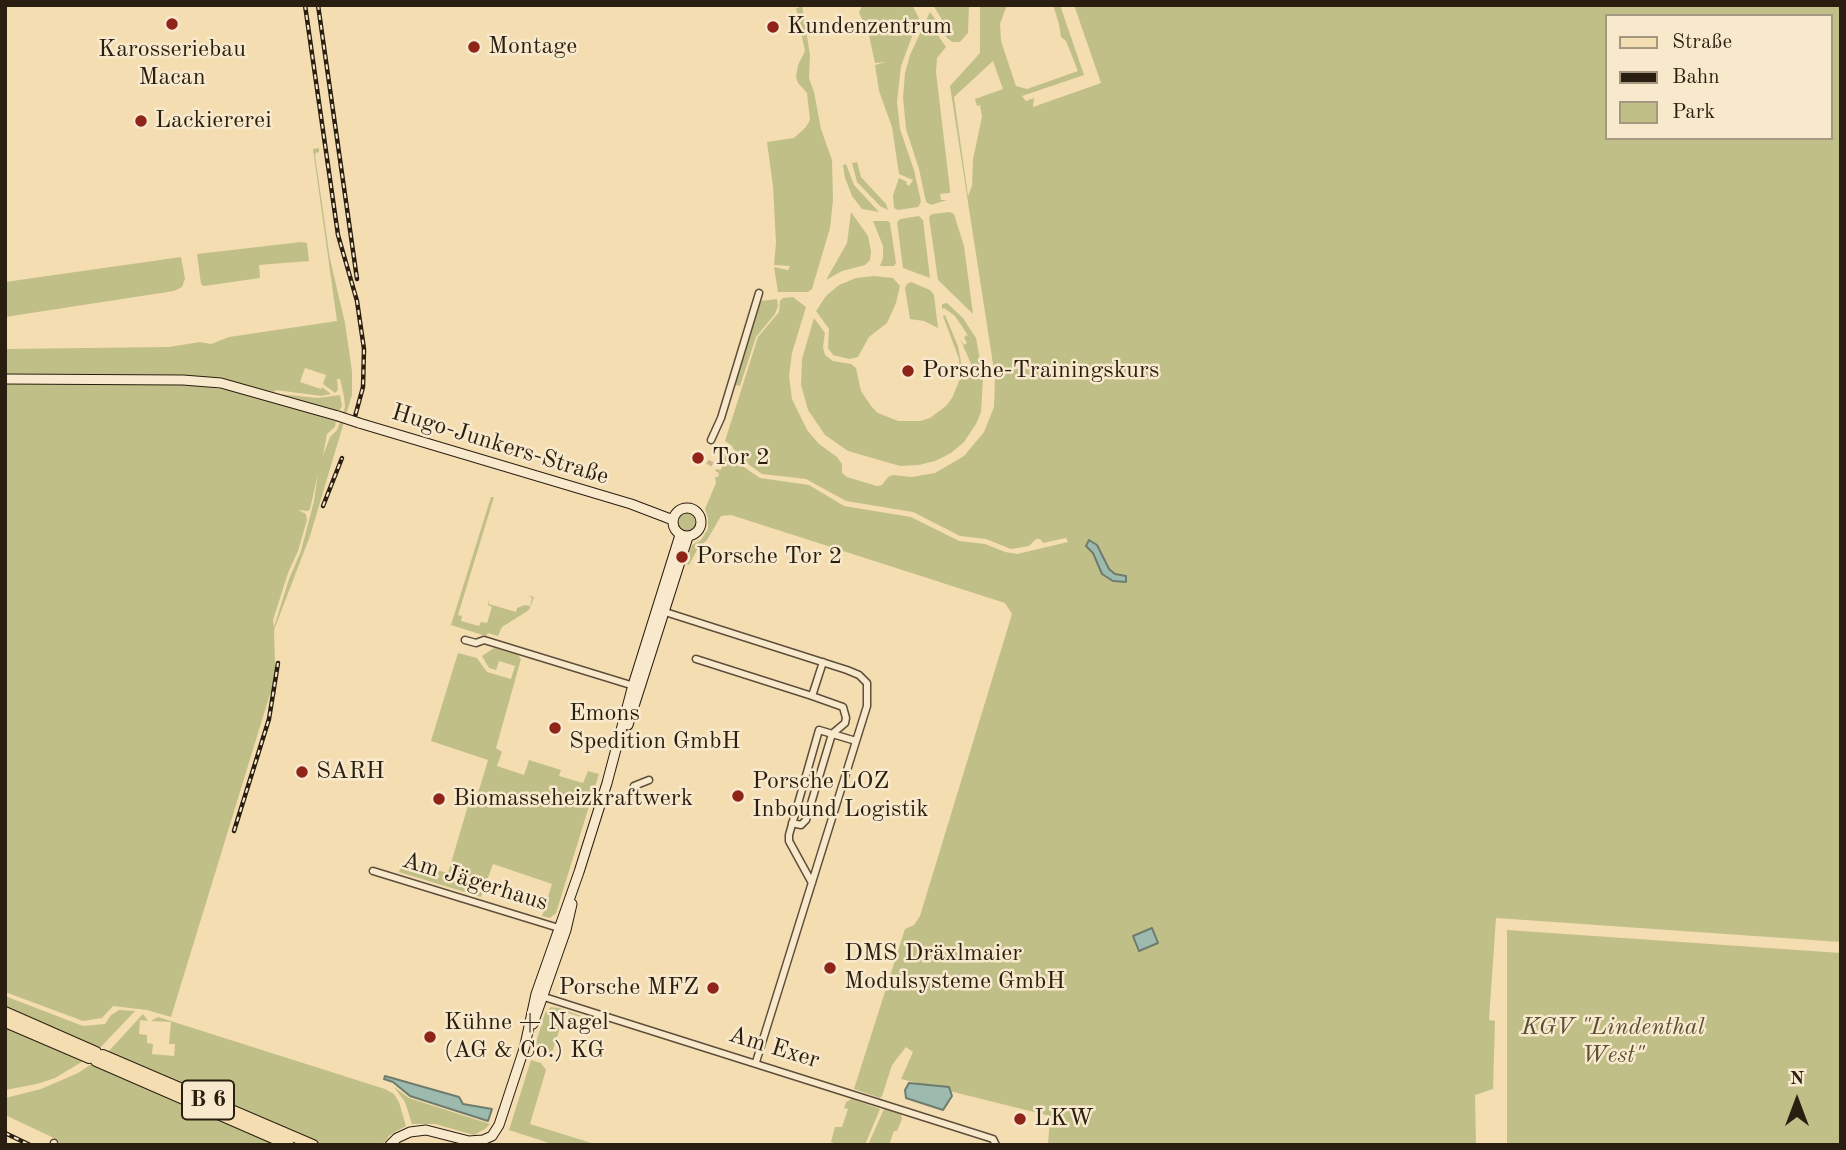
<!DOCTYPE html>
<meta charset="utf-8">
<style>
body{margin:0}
#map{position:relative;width:1846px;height:1150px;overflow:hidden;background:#f5ddb2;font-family:"Old Standard TT",serif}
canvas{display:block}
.frame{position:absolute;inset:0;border:7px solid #291e0f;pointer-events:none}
.legend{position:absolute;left:1605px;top:14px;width:228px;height:126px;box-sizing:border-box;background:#f8e9cd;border:2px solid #a59881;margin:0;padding:9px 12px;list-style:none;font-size:21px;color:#291e0f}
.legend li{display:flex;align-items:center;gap:14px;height:35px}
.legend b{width:35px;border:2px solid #a59881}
.north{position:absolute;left:1762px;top:1066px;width:70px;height:70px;-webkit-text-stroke:5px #f8e9cd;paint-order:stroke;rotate:0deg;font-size:19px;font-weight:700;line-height:28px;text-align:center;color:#291e0f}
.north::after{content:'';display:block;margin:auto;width:24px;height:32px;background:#291e0f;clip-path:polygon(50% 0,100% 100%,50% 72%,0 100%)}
</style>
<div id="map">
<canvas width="1846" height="1150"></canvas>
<div class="frame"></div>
<ul class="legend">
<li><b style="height:9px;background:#f5ddb2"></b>Straße</li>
<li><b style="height:9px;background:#291e0f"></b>Bahn</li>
<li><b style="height:19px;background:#c1bf88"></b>Park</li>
</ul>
<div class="north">N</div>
</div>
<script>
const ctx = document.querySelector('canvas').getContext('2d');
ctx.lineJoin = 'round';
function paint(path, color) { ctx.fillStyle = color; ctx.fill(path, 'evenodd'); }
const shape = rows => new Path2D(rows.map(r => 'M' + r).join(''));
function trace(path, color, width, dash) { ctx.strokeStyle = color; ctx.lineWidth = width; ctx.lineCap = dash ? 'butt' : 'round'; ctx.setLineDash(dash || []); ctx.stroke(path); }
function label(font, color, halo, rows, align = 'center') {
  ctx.font = font + ' "Old Standard TT",serif'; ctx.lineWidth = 5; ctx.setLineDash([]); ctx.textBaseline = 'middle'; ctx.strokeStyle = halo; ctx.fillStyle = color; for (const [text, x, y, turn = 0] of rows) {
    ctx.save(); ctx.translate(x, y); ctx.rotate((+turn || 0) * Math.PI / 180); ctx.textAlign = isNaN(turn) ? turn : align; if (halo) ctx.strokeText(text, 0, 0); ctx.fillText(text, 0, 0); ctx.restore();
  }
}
paint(shape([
 [799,5,802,5,810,55,809,78,814,92,821,129,832,160,833,200,830,228,812,289,808,292,778,292,774,267,788,270,790,266,774,265,776,243,773,186,767,142,794,138,806,127,810,120,807,93,798,83,796,77,798,65,805,51,796,8,799,8],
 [862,5,913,7,919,18,901,66,897,102,900,129,914,170,920,197,921,202,918,207,898,210,894,208,893,195,899,178,907,182,906,184,909,186,913,180,899,174,892,127,879,91,875,65,885,62,875,63,868,31,859,13],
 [933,5,969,5,968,33,960,42,952,42,946,37,941,18],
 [980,5,1007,5,1000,24,1001,41,1016,86,1027,89,1078,71,1066,41,1061,37,1059,24,1053,5,1060,5,1084,75,1022,96,1026,101,1034,98,1033,107,1101,83,1074,5,1841,5,1841,942,1496,918,1489,1020,1495,1021,1493,1089,1475,1095,1476,1145,1048,1145,1050,1116,901,1079,913,1052,906,1047,892,1065,882,1096,880,1098,854,1089,905,929,914,925,920,916,1012,614,1005,603,731,515,721,516,707,540,698,548,689,565,686,564,692,545,701,540,708,529,708,518,705,509,716,483,715,477,718,477,719,473,715,471,716,469,721,470,725,456,721,454,723,446,738,463,760,478,809,485,844,506,911,517,959,541,985,544,1005,552,1017,554,1068,542,1066,538,1043,543,1040,539,1036,539,1029,546,1011,549,986,539,960,536,913,512,846,501,806,479,762,474,738,457,732,446,725,441,758,337,779,312,780,301,783,298,793,297,806,307,792,353,789,376,792,399,807,430,819,444,837,457,842,464,842,473,847,477,877,486,882,485,888,477,893,475,912,477,935,473,964,456,984,432,994,407,995,377,950,86,980,53],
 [1606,16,1830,16,1830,138,1606,138],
 [993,61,1003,89,975,99,977,106,1005,97,980,105,982,117,973,159,972,186,968,196,954,97],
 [930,12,936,20,939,37,946,47,937,58,936,72,950,190,950,193,940,194,941,200,947,200,931,205,926,202,919,169,906,129,903,97,905,73,910,55],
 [319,148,319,153,317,152,315,155,330,259,345,323,352,371,352,395,310,536,274,630,276,694,270,694,171,1017,147,1010,113,1006,102,1018,83,1021,5,992,5,383,181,383,247,393,336,421,335,427,327,434,323,456,330,437,337,430,345,407,344,397,340,379,337,379,338,390,335,393,323,384,326,375,305,368,300,382,321,389,322,387,331,394,321,396,276,390,274,392,231,382,11,375,5,374,5,349,169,347,200,342,211,344,229,337,337,321,313,149],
 [318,474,314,501,301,551,289,579,274,627,273,620,288,573,298,551,307,520,306,514,298,510,308,511,310,509],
 [857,162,861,177,886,204,888,210,880,206,857,182,852,163],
 [846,164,854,185,879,212,862,209,852,196,845,178,843,165],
 [851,212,868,236,871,251,870,260,865,265,842,271,826,280,847,243],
 [949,212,954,214,964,246,973,314,938,280,929,217,932,214],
 [919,216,923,220,930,278,903,268,897,222,900,219],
 [873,221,888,221,890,223,896,263,894,266,880,266,883,258,883,246],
 [301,242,307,243,309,261,259,265,260,278,204,286,201,284,197,254],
 [181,257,185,279,182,287,174,291,5,317,5,282],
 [874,276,893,278,900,286,896,303,887,323,869,337,858,357,849,359,833,355,828,348,829,329,816,311,826,296,839,285,856,278],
 [911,282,930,290,934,295,938,328,924,321,910,319,905,288,907,284],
 [777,299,778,306,775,314,756,337,740,386,735,385,761,301],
 [947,303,963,318,976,338,983,377,981,412,976,424,964,442,951,453,935,461,919,465,900,466,848,451,825,435,808,410,801,385,802,359,814,318,825,333,823,347,825,355,833,361,851,364,856,368,861,391,871,406,878,413,898,421,920,421,930,418,946,406,952,398,960,379,959,359,943,316,945,315,958,346,962,367,972,366,960,339,964,345,967,343,964,337,967,335,969,337,955,316,944,308,942,309,942,304],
 [279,394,318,398,340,395,342,406,339,411],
 [491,497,494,497,458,615,462,616,461,621,479,626,481,622,487,623,492,607,488,605,489,599,489,604,516,612,517,608,525,605,530,606,532,598,528,595,534,597,529,610,502,627,498,636,488,633,486,636,451,625],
 '676 523a11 11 0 1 1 22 0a11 11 0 1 1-22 0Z',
 [494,648,518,655,521,659,496,748,502,752,497,766,524,775,529,760,561,770,559,776,583,783,588,771,599,774,556,913,550,918,542,916,552,884,493,864,481,897,399,872,402,864,410,863,448,873,470,799,476,800,488,760,431,741,458,653,477,658,487,672,511,679,515,666,499,661,496,670,489,668,482,656],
 [1507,930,1841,953,1841,1145,1507,1145],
 [5,996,83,1026,105,1024,111,1015,119,1010,135,1011,99,1049,5,1009],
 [551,1007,559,1008,615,1028,565,1012,553,1050,543,1056,537,1054,533,1052,545,1013],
 [143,1014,148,1021,140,1020,139,1034,147,1035,147,1043,153,1044,152,1054,174,1056,175,1044,169,1044,171,1022,151,1021,158,1017,385,1089,394,1094,399,1102,406,1126,390,1135,382,1145,321,1145,107,1053],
 [5,1026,85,1060,55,1078,37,1084,5,1090],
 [531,1060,541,1063,546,1070,530,1124,598,1145,555,1145,509,1130],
 [93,1063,278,1145,62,1145,56,1139,5,1115,5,1098,41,1089,78,1073],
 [394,1087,409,1098,490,1124,485,1129,474,1135,435,1124,412,1124,405,1102],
 [852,1099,880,1109,865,1145,838,1145,831,1142,835,1127,842,1127,848,1109,844,1108,846,1102],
 [884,1109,901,1114,902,1119,897,1131,894,1131,889,1145,868,1145]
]), '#c1bf88');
const water = shape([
 [1089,540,1097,545,1109,569,1115,574,1126,576,1126,582,1113,581,1102,574,1093,553,1086,546,1089,540],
 [1152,928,1158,943,1139,951,1133,936,1152,928],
 [385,1076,459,1097,463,1104,492,1109,488,1121,410,1096,393,1082,384,1079,385,1076],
 [909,1083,949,1087,952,1096,943,1110,906,1098,905,1090,909,1083]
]);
paint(water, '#9cbbae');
trace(water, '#6e7c6e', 2);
trace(shape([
 [695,461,696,456],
 [709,465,711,461]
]), '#ccb791', 6, [6, 3]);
const street = shape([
 [711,440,721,418,759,293],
 [662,611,847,670,859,675,867,683,867,706,756,1062],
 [465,640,476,643,484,640,634,686],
 [696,659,812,696,823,662],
 [634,786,649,780],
 [792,823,801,825,806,820,832,734,845,723,846,718,843,707,812,696],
 [373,871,562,929],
 [812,883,789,841,789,835,819,730,856,741],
 [541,996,993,1139,996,1145],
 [54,1145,54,1143]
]);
const secondary = shape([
 [5,379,183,380,221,383,338,416],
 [359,423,631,504,673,520],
 '673 522a14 14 0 1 1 28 0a14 14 0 1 1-28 0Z',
 [628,725,688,537],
 [533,1024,566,930,572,904],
 [525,1045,536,994,579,872,607,783,633,685,680,535],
 [390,1145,397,1138,410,1132,426,1130,469,1141,483,1140,492,1136,499,1125,527,1040]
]);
const primary = shape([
 [5,1012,96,1052],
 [5,1022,89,1058],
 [103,1055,313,1145],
 [96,1061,289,1145]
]);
trace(street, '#5c4e38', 9);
trace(secondary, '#291e0f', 11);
trace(primary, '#291e0f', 12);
trace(street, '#f8e9cd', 6);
trace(secondary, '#f8e9cd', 9);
trace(primary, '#f5ddb2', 10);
const rail = shape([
 [305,5,338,235,357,301,364,349,363,387,353,424],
 [318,5,357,279],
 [323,506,342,458],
 [234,831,269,719,278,663],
 [5,1133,30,1145]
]);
trace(rail, '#291e0f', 4.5);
trace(rail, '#f8e9cd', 2, [5]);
const secondaryBridge = shape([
 [338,416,359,423]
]);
trace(secondaryBridge, '#291e0f', 11, []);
trace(secondaryBridge, '#f8e9cd', 9);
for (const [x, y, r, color] of [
 [172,24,7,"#8f2418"],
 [773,27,7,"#8f2418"],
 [474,47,7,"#8f2418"],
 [141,121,7,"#8f2418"],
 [908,371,7,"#8f2418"],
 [698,458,7,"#8f2418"],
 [682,557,7,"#8f2418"],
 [555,728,7,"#8f2418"],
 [302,772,7,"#8f2418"],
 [738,796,7,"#8f2418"],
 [439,799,7,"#8f2418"],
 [830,968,7,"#8f2418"],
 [713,988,7,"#8f2418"],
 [430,1037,7,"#8f2418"],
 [1020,1119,7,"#8f2418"]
]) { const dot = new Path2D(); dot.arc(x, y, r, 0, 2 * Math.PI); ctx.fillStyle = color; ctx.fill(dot); trace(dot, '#f8e9cd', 2.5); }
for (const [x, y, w] of [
 [208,1100,52]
]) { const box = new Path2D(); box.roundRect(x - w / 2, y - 19.5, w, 39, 5); ctx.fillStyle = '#f8e9cd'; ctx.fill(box); trace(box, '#291e0f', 2); }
label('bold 23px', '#291e0f', null, [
 ["B 6",208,1100]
]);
label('24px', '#291e0f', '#f8e9cd', [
 ["Kundenzentrum",787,27],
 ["Montage",488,47],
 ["Karosseriebau",172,50,"center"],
 ["Macan",172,78,"center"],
 ["Lackiererei",155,121],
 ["Porsche-Trainingskurs",922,371],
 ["Tor 2",712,458],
 ["Porsche Tor 2",696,557],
 ["Emons",569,714],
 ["Spedition GmbH",569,742],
 ["SARH",316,772],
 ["Porsche LOZ",752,782],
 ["Inbound Logistik",752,810],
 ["Biomasseheizkraftwerk",453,799],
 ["DMS Dräxlmaier",844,954],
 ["Modulsysteme GmbH",844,982],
 ["Porsche MFZ",699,988,"right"],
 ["Kühne + Nagel",444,1023],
 ["(AG & Co.) KG",444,1051],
 ["LKW",1034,1119]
], 'left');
label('24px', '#291e0f', '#f8e9cd', [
 ["Hugo-Junkers-Straße",500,445,17],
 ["Am Jägerhaus",475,882,17],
 ["Am Exer",774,1048,17]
]);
label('italic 24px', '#574e33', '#f8e9cd', [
 ["KGV \"Lindenthal",1613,1028],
 ["West\"",1613,1056]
]);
</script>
